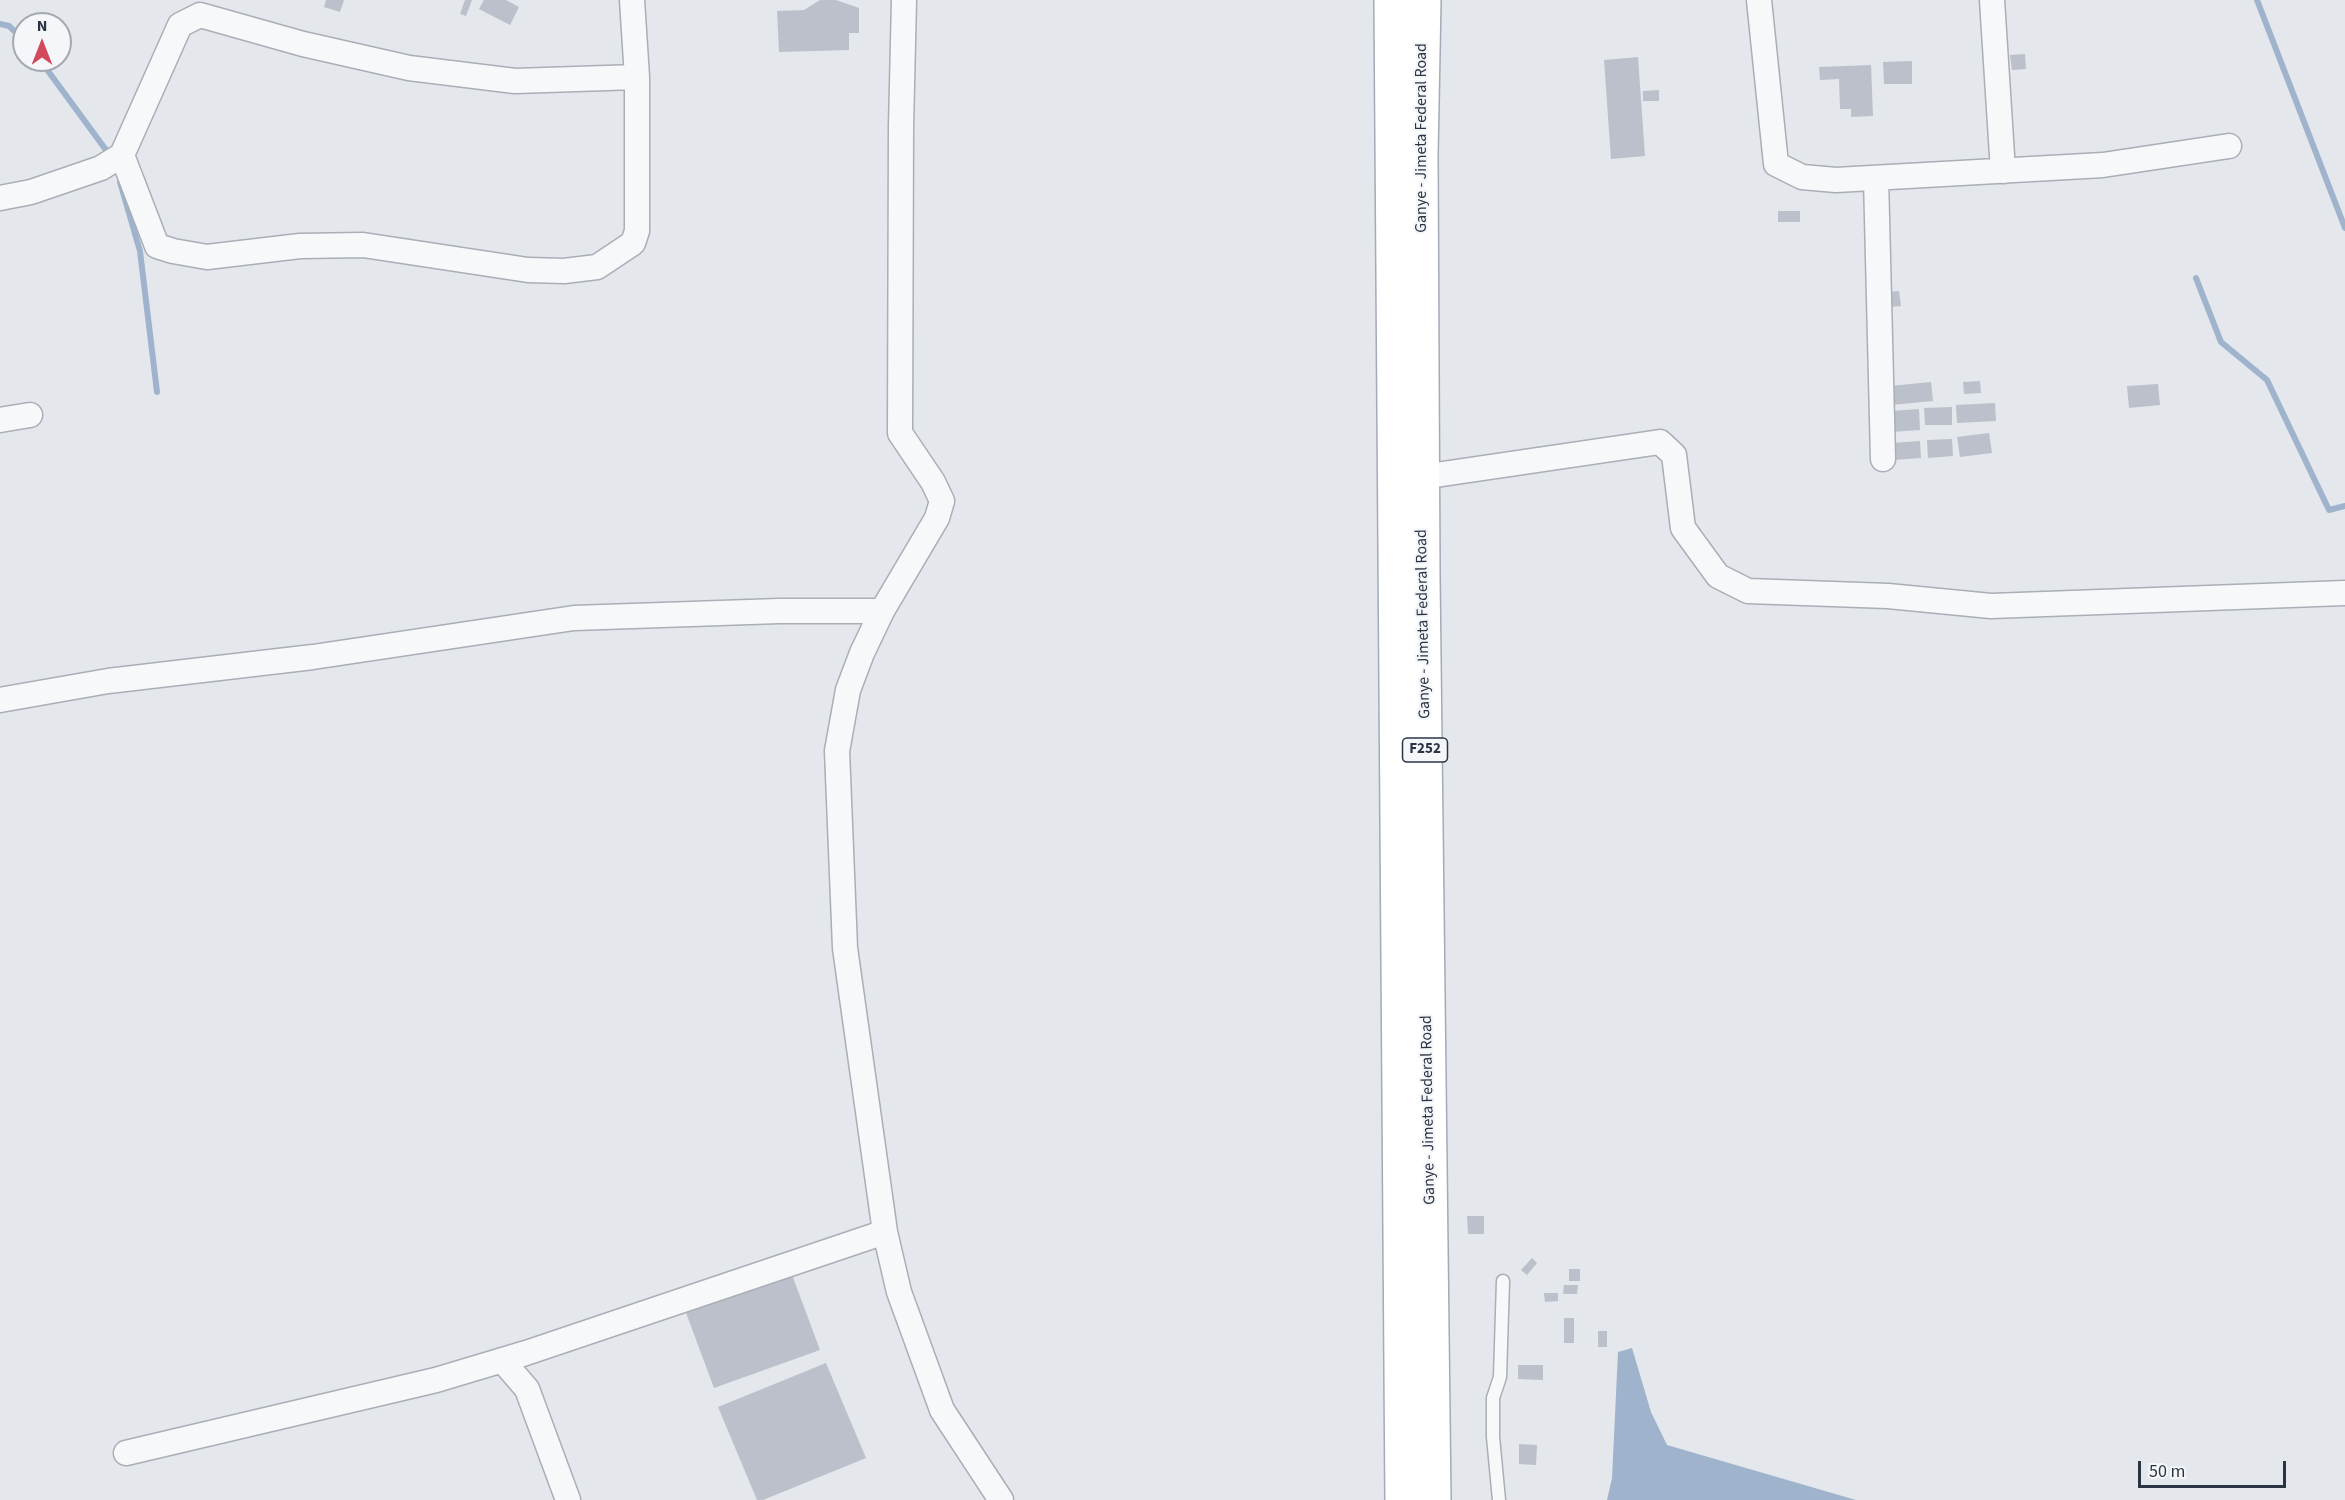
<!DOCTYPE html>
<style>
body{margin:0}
#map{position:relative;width:2345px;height:1500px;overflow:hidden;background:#e4e7ec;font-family:"Source Sans 3",sans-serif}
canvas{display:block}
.north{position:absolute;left:12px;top:12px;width:60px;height:60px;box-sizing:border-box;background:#f4f6f9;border:2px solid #a4a8b1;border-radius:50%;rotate:0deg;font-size:16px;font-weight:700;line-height:24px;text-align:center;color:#2b3445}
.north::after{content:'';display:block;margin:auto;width:21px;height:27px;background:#d1495b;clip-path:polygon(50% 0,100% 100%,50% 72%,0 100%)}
.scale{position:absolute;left:2138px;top:1461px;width:148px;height:27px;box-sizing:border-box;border:3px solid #2b3445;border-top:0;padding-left:8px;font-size:18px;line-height:21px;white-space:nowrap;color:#2b3445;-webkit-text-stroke:4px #f4f6f9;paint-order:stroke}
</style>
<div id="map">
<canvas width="2345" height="1500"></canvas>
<div class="north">N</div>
<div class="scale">50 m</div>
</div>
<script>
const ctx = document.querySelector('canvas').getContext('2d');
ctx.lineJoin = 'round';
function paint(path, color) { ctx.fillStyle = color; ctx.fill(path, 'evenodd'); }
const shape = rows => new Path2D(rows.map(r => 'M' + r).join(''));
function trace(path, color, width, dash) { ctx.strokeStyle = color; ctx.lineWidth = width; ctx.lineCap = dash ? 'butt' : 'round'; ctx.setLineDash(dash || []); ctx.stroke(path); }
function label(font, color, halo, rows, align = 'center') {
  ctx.font = font + ' "Source Sans 3",sans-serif'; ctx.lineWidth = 4.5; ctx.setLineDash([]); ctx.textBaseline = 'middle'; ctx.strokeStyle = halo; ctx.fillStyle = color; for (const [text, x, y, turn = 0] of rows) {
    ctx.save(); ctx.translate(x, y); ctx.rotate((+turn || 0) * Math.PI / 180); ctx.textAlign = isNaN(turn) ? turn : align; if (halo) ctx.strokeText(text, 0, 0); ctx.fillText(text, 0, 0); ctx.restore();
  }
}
paint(shape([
 [1632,1348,1651,1412,1667,1445,1856,1500,1607,1500,1612,1478,1618,1352]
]), '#9fb4cc');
trace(shape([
 [2257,0,2345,228],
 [0,24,9,26,24,40],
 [40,60,106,150],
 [120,182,140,251,157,392],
 [2196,278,2221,342,2267,380,2329,510,2345,506]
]), '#9fb4cc', 6);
paint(shape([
 [326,0,344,0,340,12,324,7],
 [465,0,472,0,466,16,460,14],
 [484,0,506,0,519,7,510,25,479,9],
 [820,0,836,0,859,8,859,33,849,33,849,50,779,52,777,11,804,10],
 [2025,54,2026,69,2012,70,2010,55],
 [1638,57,1645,156,1611,159,1604,60],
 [1912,61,1912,84,1884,84,1883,62],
 [1871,65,1873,116,1851,117,1851,109,1840,109,1839,79,1820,80,1819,67],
 [1659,90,1659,101,1643,101,1643,91],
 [1778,211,1800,211,1800,222,1778,222],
 [1899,291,1901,306,1890,307,1889,292],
 [1980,381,1981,393,1964,394,1963,382],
 [1931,382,1933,401,1891,405,1890,386],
 [2158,384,2160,405,2129,408,2127,386],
 [1995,403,1996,421,1957,423,1956,405],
 [1952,407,1952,425,1925,425,1924,408],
 [1919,409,1920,430,1891,432,1890,411],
 [1989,433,1992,453,1960,457,1957,437],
 [1952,439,1953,456,1928,458,1927,440],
 [1920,441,1921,458,1893,460,1892,443],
 [1467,1216,1484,1216,1484,1234,1468,1234],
 [1532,1258,1537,1263,1527,1275,1521,1270],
 [1569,1269,1580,1269,1580,1281,1569,1281],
 [791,1272,820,1350,714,1388,685,1310],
 [1564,1285,1578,1285,1577,1294,1563,1294],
 [1544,1293,1558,1293,1558,1301,1545,1302],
 [1564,1318,1574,1318,1574,1343,1564,1343],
 [1598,1331,1607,1331,1607,1347,1598,1347],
 [826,1363,866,1458,763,1500,757,1500,718,1407],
 [1518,1365,1543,1365,1543,1380,1518,1379],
 [1519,1444,1537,1445,1536,1465,1519,1464]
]), '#bbc0ca');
const service = shape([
 [1499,1500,1493,1437,1493,1398,1500,1377,1503,1281]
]);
const minor = shape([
 [904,0,901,127,900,433,933,482,942,501,937,518,882,611,862,653,848,690,837,751,845,948,885,1232,899,1292,942,1410,1001,1500],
 [1759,0,1776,164,1802,177,1836,180,2103,165,2229,146],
 [1992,0,2003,171],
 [122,155,157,246,173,251,207,257,300,246,363,245,528,270,564,271,597,267,633,243,637,231,637,77,632,0],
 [1876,178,1883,459],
 [0,198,31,192,101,168,122,155,180,25,200,15,303,44,409,68,515,81,637,77],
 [0,420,30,415],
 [1422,477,1660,442,1674,455,1683,528,1718,576,1748,591,1888,596,1991,606,2345,593],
 [0,700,108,681,313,657,574,618,779,611,882,611],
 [502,1360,527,1389,568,1500],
 [126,1453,436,1380,526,1353,885,1232]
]);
const primary = shape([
 [1391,0,1402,1500],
 [1424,0,1421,155,1423,576,1434,1500]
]);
trace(service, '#a9aeb7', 15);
trace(minor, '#a9aeb7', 27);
trace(primary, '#a3abb8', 36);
trace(service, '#f7f8fa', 12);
trace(minor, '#f7f8fa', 24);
trace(primary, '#fff', 33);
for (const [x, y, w] of [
 [1425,750,45]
]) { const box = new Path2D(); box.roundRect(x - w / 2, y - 12, w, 24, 4.5); ctx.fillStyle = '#f4f6f9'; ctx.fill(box); trace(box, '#2b3445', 1.5); }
label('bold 15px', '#2b3445', null, [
 ["F252",1425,750]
]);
label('16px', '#2b3445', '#f4f6f9', [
 ["Ganye - Jimeta Federal Road",1422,138,-90],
 ["Ganye - Jimeta Federal Road",1424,624,-91],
 ["Ganye - Jimeta Federal Road",1429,1110,-91]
]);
</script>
